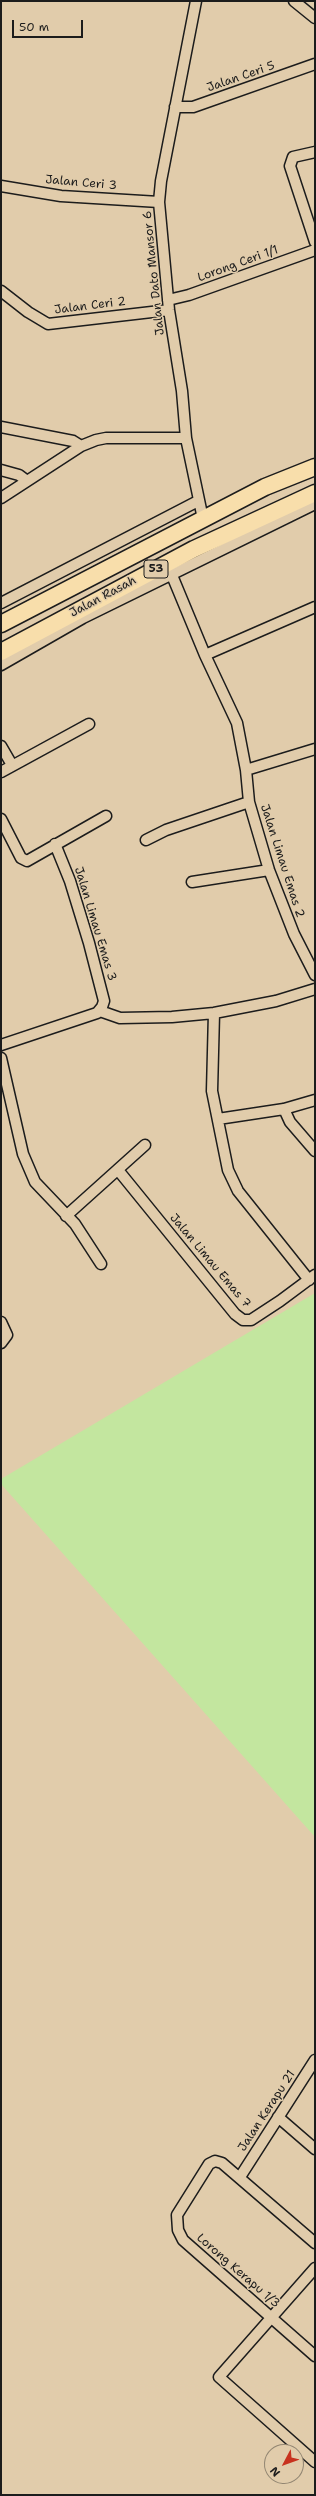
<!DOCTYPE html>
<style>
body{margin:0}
#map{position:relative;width:316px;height:2496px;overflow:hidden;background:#e1ccab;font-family:"Shantell Sans",sans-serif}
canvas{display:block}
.frame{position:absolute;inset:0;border:2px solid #1c1c1c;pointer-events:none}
.north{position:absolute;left:264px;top:2444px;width:40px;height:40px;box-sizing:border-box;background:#e1ccab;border:1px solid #928672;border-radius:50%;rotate:229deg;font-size:11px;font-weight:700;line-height:16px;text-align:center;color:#1c1c1c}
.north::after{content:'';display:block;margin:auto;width:14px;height:18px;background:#c8321e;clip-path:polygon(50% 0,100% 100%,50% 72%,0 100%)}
.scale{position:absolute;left:12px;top:20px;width:71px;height:18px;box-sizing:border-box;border:2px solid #1c1c1c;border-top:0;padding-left:5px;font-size:12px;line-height:14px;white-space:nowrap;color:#1c1c1c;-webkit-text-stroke:3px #e1ccab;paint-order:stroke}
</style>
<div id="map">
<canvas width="316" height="2496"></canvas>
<div class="frame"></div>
<div class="north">N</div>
<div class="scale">50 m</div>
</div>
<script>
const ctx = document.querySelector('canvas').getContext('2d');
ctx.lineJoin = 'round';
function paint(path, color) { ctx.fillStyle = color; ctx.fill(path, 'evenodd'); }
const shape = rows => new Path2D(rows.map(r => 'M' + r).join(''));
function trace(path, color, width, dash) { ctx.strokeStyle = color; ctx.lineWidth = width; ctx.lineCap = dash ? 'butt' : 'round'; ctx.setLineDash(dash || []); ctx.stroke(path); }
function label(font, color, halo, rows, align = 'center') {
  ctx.font = font + ' "Shantell Sans",sans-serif'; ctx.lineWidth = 3; ctx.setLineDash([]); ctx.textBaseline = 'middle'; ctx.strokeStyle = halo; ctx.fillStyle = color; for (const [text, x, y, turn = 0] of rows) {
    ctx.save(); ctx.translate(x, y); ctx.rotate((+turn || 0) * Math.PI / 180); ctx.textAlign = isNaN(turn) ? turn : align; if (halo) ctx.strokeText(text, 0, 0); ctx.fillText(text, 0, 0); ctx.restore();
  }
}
paint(shape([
 [315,1293,315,1837,1,1484,1,1479]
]), '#c3e69f');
const minor = shape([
 [196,1,161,181,159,202,169,310,182,391,186,438,203,519],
 [294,1,315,18],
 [175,107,193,107,315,64],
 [315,152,293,157,290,166,315,242],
 [1,186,61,196,159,202],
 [1,291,28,312,48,324,169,310],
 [168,300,189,295,315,250],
 [1,427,73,441,81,446],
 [1,470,19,475,27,481],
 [1,498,81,446,96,440,106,438,186,438],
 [171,573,205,655,237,723,246,770,249,802,269,870,294,934,315,975],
 [1,603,198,501],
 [205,655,315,607],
 [1,665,83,618,315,504],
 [1,746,12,765],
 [246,770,315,749],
 [1,772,89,724],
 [1,819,21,858,27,861,106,816],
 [146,840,166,830,249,802],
 [192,882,269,870],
 [100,1011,120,1018,172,1017,214,1013,276,1001,315,989],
 [214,1013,212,1091,228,1170,238,1191,309,1280],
 [1,1045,97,1013,102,1007,104,1001,89,943,70,881,55,844],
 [1,1058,23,1154,35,1182,75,1224,101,1264],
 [284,1109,290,1122,315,1151],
 [218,1119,284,1109,315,1100],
 [118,1170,235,1314,243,1320,251,1320,280,1301,315,1275],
 [66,1216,145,1145],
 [1,1322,7,1335,1,1343],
 [278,2117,315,2149],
 [240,2177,315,2060],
 [315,2243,222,2163,215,2161,209,2164,177,2215,178,2230,183,2240,315,2356],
 [315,2268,219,2377,315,2462]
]);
const trunk = shape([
 [1,624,265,487,315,467],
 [1,652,194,549,315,493]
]);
trace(minor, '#1c1c1c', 13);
trace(trunk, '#1c1c1c', 19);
trace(minor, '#e1ccab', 10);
trace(trunk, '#f8deab', 16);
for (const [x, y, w] of [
 [156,569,24]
]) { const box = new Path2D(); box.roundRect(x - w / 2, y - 9, w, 18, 3); ctx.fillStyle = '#e1ccab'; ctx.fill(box); trace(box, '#1c1c1c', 1); }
label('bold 11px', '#1c1c1c', null, [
 ["53",156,569]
]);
label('12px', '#1c1c1c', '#e1ccab', [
 ["Jalan Ceri 5",241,77,-19],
 ["Jalan Ceri 3",81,183,5],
 ["Lorong Ceri 1/1",238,264,-20],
 ["Jalan Dato Mansor 6",154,273,-96],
 ["Jalan Ceri 2",90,306,-7],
 ["Jalan Rasah",103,597,-28],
 ["Jalan Limau Emas 2",282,861,72],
 ["Jalan Limau Emas 3",95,924,73],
 ["Jalan Limau Emas 7",210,1261,50],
 ["Jalan Kerapu 21",267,2111,-57],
 ["Lorong Kerapu 1/3",238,2271,41]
]);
</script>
